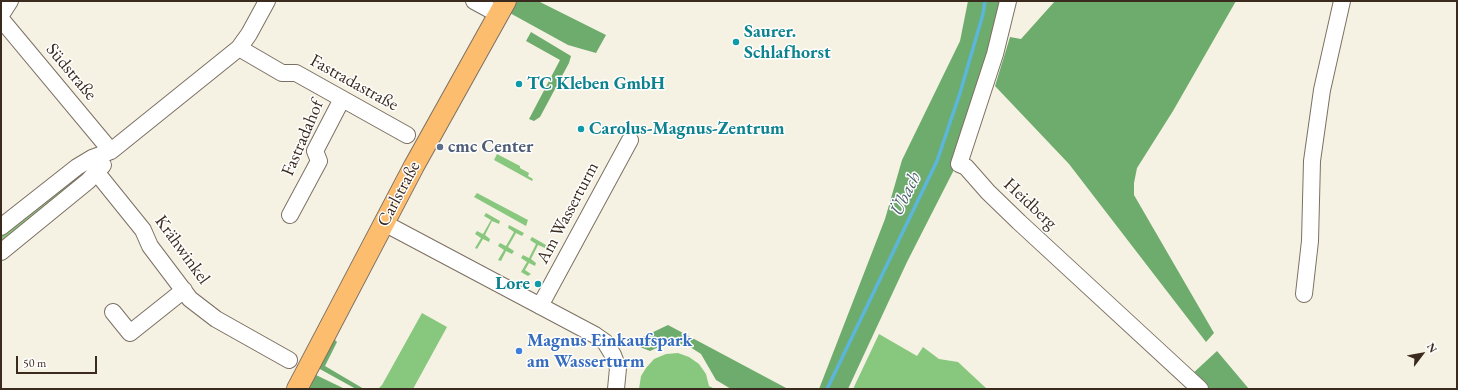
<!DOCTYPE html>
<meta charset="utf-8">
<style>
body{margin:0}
#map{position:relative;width:1458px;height:390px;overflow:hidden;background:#f6f2e3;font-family:"EB Garamond",serif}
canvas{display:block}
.frame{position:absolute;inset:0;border:2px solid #3b2a1e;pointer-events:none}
.north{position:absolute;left:1402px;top:334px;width:40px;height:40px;-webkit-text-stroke:3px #fff;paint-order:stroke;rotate:58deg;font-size:11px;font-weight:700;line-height:16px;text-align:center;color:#3b2a1e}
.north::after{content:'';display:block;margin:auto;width:14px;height:18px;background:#3b2a1e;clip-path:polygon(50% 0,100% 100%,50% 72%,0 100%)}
.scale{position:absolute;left:16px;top:356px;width:81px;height:18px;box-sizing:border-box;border:2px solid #3b2a1e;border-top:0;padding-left:5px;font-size:12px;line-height:14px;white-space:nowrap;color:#3b2a1e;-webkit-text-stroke:3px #fff;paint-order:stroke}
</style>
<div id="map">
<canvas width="1458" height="390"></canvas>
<div class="frame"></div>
<div class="north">N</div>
<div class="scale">50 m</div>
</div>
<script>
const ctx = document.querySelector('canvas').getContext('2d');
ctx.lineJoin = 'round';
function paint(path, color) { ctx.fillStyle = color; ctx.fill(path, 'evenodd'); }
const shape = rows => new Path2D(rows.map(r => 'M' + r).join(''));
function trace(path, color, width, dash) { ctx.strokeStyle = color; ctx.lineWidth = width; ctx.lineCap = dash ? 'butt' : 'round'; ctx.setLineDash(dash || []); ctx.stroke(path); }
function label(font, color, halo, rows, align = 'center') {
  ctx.font = font + ' "EB Garamond",serif'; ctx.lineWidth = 3; ctx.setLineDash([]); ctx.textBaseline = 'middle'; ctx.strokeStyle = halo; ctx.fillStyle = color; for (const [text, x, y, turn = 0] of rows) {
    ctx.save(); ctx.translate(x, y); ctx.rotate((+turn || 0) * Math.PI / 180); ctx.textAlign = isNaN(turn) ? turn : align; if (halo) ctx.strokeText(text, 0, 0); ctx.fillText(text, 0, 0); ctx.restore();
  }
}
paint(shape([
 [497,154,520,166,520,168,529,173,528,176,533,179,532,181,494,160],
 [77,171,83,179,1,247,1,231],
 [477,193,528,220,526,226,474,197],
 [486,213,500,221,499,224,492,221,485,235,490,239,489,242,483,239,477,249,475,248,481,238,475,234,477,231,483,234,491,220,484,216],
 [509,225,524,233,522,236,516,233,508,247,514,251,512,254,506,251,501,261,498,260,504,250,498,246,500,243,506,246,514,232,508,228],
 [532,237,546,245,545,248,538,245,531,259,536,263,535,266,529,263,525,270,531,274,528,276,521,272,527,262,521,258,523,255,529,258,536,244,530,240],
 [422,313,447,327,413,389,378,389,382,385],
 [879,334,917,356,923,347,939,359,958,362,987,389,853,389],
 [678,353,689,357,699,364,706,374,709,386,715,389,639,389,641,376,646,368,654,359,666,354]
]), '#88c77e');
paint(shape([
 [513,1,538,1,606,35,596,53,568,45,508,12],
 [968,1,1004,1,960,158,907,262,848,389,819,389,885,219,902,160,960,41],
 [1055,1,1236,1,1173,111,1137,168,1134,183,1134,195,1214,333,1206,342,1069,164,995,86,1010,37,1021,39],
 [531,32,571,56,569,63,540,117,534,121,529,119,560,60,526,41],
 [668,325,788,389,731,389,716,380,701,354,687,345,666,344,650,351,630,343],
 [333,338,337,342,325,366,364,389,356,389,318,368],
 [1217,351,1249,389,1205,389,1191,375],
 [316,375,345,389,309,389]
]), '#6eac6d');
trace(shape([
 [827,389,937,161,960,93,983,14,985,1]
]), '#5cb6d9', 3.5);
const minor = shape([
 [474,1,498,14],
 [1008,1,995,54,959,164,966,167,988,192,1019,222,1200,389],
 [1,15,10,1],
 [1,19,111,151],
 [239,48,282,73,296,73,407,135],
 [97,173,143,230,150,246,190,299,216,319,289,360],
 [290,215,319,161,315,151,342,99],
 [384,223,595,335,605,342,613,355,618,368,616,389],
 [1,227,77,167,92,158,111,151,239,48,249,34,267,1],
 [1,252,88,181,103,165],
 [1304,294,1310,241,1312,161,1322,90,1342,1],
 [540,306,630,140],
 [113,312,130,333,184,290]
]);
const major = shape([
 [297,389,414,166,506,1]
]);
trace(minor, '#7c7063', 18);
trace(major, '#7c7063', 22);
trace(minor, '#fff', 16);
trace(major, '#fcbd6f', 20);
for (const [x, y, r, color] of [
 [736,42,4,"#0f9aa8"],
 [519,84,4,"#0f9aa8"],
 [581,129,4,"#0f9aa8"],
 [440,147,4,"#5c6f8a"],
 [538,284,4,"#0f9aa8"],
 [519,351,4,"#3f7fe0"]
]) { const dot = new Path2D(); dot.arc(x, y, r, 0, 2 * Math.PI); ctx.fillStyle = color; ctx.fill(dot); trace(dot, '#fff', 1.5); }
label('bold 18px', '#0d838f', '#fff', [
 ["Saurer.",744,32],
 ["Schlafhorst",744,53],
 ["TC Kleben GmbH",527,84],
 ["Carolus-Magnus-Zentrum",589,129],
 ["Lore",530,284,"right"]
], 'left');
label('18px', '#3b2a1e', '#fff', [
 ["Südstraße",71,72,50],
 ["Fastradastraße",354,83,29],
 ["Fastradahof",303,138,-67],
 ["Carlstraße",399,194,-62],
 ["Heidberg",1030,204,43],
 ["Am Wasserturm",568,213,-62],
 ["Krähwinkel",182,250,54]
]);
label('bold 18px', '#4e5e75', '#fff', [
 ["cmc Center",448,147]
], 'left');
label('bold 18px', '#366cbe', '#fff', [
 ["Magnus Einkaufspark",527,341],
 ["am Wasserturm",527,362]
], 'left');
label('italic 19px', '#486269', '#fff', [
 ["Übach",906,194,-64]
]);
</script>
